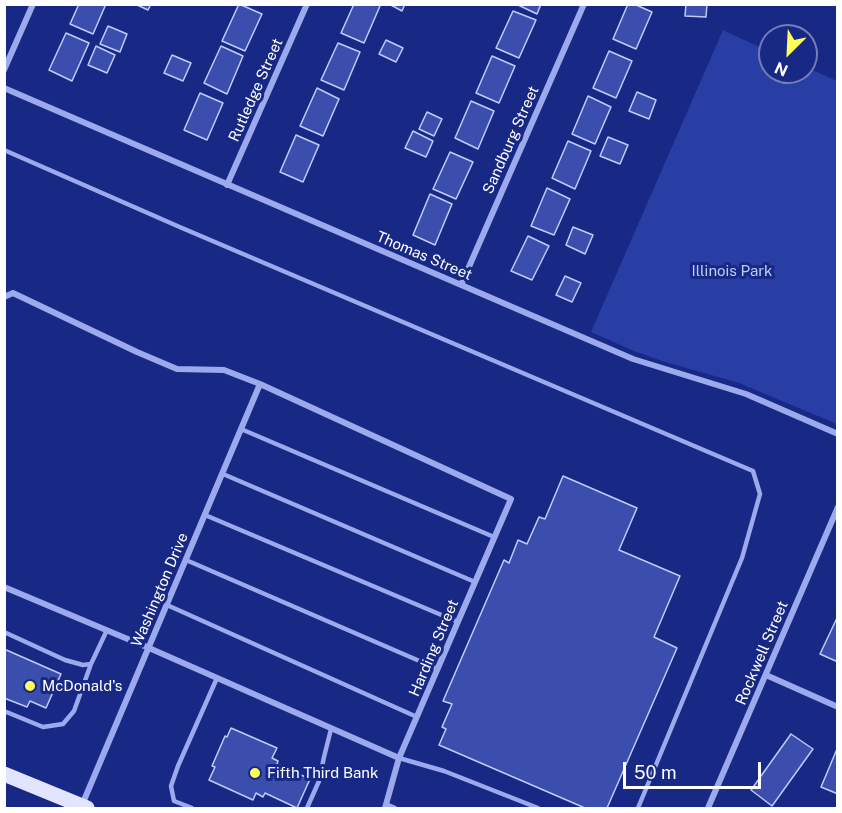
<!DOCTYPE html>
<style>
body{margin:0}
#map{position:relative;width:842px;height:813px;overflow:hidden;background:#172885;font-family:"Public Sans",sans-serif}
canvas{display:block}
.frame{position:absolute;inset:0;border:6px solid #fff;pointer-events:none}
.north{position:absolute;left:758px;top:24px;width:60px;height:60px;box-sizing:border-box;background:#172885;border:2px solid #747eb6;border-radius:50%;rotate:204deg;font-size:16px;font-weight:700;line-height:24px;text-align:center;color:#fff}
.north::after{content:'';display:block;margin:auto;width:21px;height:27px;background:#fffd58;clip-path:polygon(50% 0,100% 100%,50% 72%,0 100%)}
.scale{position:absolute;left:623px;top:762px;width:138px;height:27px;box-sizing:border-box;border:3px solid #fff;border-top:0;padding-left:8px;font-size:18px;line-height:21px;white-space:nowrap;color:#fff;-webkit-text-stroke:4px #172885;paint-order:stroke}
</style>
<div id="map">
<canvas width="842" height="813"></canvas>
<div class="frame"></div>
<div class="north">N</div>
<div class="scale">50 m</div>
</div>
<script>
const ctx = document.querySelector('canvas').getContext('2d');
ctx.lineJoin = 'round';
function paint(path, color) { ctx.fillStyle = color; ctx.fill(path, 'evenodd'); }
const shape = rows => new Path2D(rows.map(r => 'M' + r).join(''));
function trace(path, color, width, dash) { ctx.strokeStyle = color; ctx.lineWidth = width; ctx.lineCap = dash ? 'butt' : 'round'; ctx.setLineDash(dash || []); ctx.stroke(path); }
function label(font, color, halo, rows, align = 'center') {
  ctx.font = font + ' "Public Sans",sans-serif'; ctx.lineWidth = 6; ctx.setLineDash([]); ctx.textBaseline = 'middle'; ctx.strokeStyle = halo; ctx.fillStyle = color; for (const [text, x, y, turn = 0] of rows) {
    ctx.save(); ctx.translate(x, y); ctx.rotate((+turn || 0) * Math.PI / 180); ctx.textAlign = isNaN(turn) ? turn : align; if (halo) ctx.strokeText(text, 0, 0); ctx.fillText(text, 0, 0); ctx.restore();
  }
}
paint(shape([
 [723,30,770,52,770,72,806,72,806,67,837,81,837,424,739,383,662,361,634,351,591,332]
]), '#293ea4');
const building = shape([
 [79,4,106,4,93,34,70,24,79,4],
 [135,4,151,4,148,10,135,4],
 [239,4,262,14,245,51,222,41,239,4],
 [354,4,377,4,380,6,364,43,341,33,354,4],
 [389,4,405,4,402,11,389,4],
 [516,4,541,4,537,14,516,4],
 [628,4,634,4,652,12,636,49,613,39,628,4],
 [686,4,707,4,706,17,685,16,686,4],
 [513,11,536,20,519,58,496,48,513,11],
 [108,26,127,34,120,52,100,44,108,26],
 [66,33,89,43,72,81,49,70,66,33],
 [386,40,403,48,396,62,379,54,386,40],
 [338,43,360,52,344,90,321,80,338,43],
 [96,46,115,55,107,73,88,65,96,46],
 [221,46,243,56,227,94,204,83,221,46],
 [609,51,632,61,616,98,593,88,609,51],
 [172,55,191,63,183,81,164,73,172,55],
 [492,56,515,66,499,103,476,93,492,56],
 [317,88,339,99,323,136,300,126,317,88],
 [637,92,656,100,649,119,629,111,637,92],
 [200,93,223,103,207,140,184,130,200,93],
 [588,96,611,107,595,144,572,134,588,96],
 [471,101,494,111,478,149,455,138,471,101],
 [427,112,442,119,434,136,419,129,427,112],
 [413,131,433,141,426,157,405,148,413,131],
 [296,135,319,145,303,182,280,172,296,135],
 [608,137,628,145,620,164,600,156,608,137],
 [568,141,591,151,575,189,552,178,568,141],
 [450,152,473,162,456,199,433,189,450,152],
 [547,188,570,199,554,235,531,226,547,188],
 [430,194,452,204,435,245,413,235,430,194],
 [573,227,593,235,585,254,566,245,573,227],
 [528,236,549,246,532,280,511,271,528,236],
 [565,276,581,283,572,302,556,295,565,276],
 [563,476,637,508,619,550,680,576,654,637,677,648,607,808,585,808,439,745,446,729,442,727,452,704,443,701,504,560,509,563,518,540,527,544,539,517,545,519,563,476],
 [837,618,838,618,838,662,820,654,837,618],
 [4,649,61,674,46,708,30,701,27,707,4,698,4,649],
 [231,728,277,748,272,758,278,761,277,764,310,779,297,808,265,793,263,797,256,793,253,800,209,780,215,767,212,766,225,736,227,737,231,728],
 [791,734,813,749,772,806,751,790,791,734],
 [837,749,838,749,838,794,821,787,837,749]
]);
paint(building, '#3b4ead');
trace(building, '#c1cbfa', 1.5);
trace(shape([
 [4,150,182,228,753,471,760,494,742,558,638,808],
 [241,429,494,537],
 [223,474,475,582],
 [205,515,458,622],
 [186,560,438,669],
 [167,605,417,717],
 [4,632,65,660,83,665,91,664],
 [4,711,43,727,63,724,74,711,91,664,107,630],
 [399,758,444,771,538,808],
 [386,804,395,808],
 [192,808,174,801,171,786,178,766,217,678],
 [307,808,319,781,324,757,331,729]
]), '#9caaed', 4.5);
trace(shape([
 [4,70,33,4],
 [4,88,633,359,746,394,838,434],
 [227,185,307,4],
 [461,285,584,4],
 [4,297,13,293,137,352,177,369,224,370,260,384,511,499,399,758,385,808],
 [4,587,149,648,399,758],
 [766,675,838,707],
 [82,805,260,384],
 [708,808,838,507]
]), '#9caaed', 6);
trace(shape([
 [4,774,87,808]
]), '#e2e5ff', 15);
for (const [x, y, r, color] of [
 [30,686,6,"#fffd58"],
 [255,773,6,"#fffd58"]
]) { const dot = new Path2D(); dot.arc(x, y, r, 0, 2 * Math.PI); ctx.fillStyle = color; ctx.fill(dot); trace(dot, '#172885', 2); }
label('15px', '#fff', '#172885', [
 ["Rutledge Street",256,90,-66],
 ["Sandburg Street",511,140,-66],
 ["Thomas Street",424,256,23],
 ["Washington Drive",160,590,-67],
 ["Harding Street",434,648,-67],
 ["Rockwell Street",762,653,-67]
]);
label('15px', '#c1cbfa', '#172885', [
 ["Illinois Park",732,271]
]);
label('15px', '#fff', '#172885', [
 ["McDonald's",42,686],
 ["Fifth Third Bank",267,773]
], 'left');
</script>
